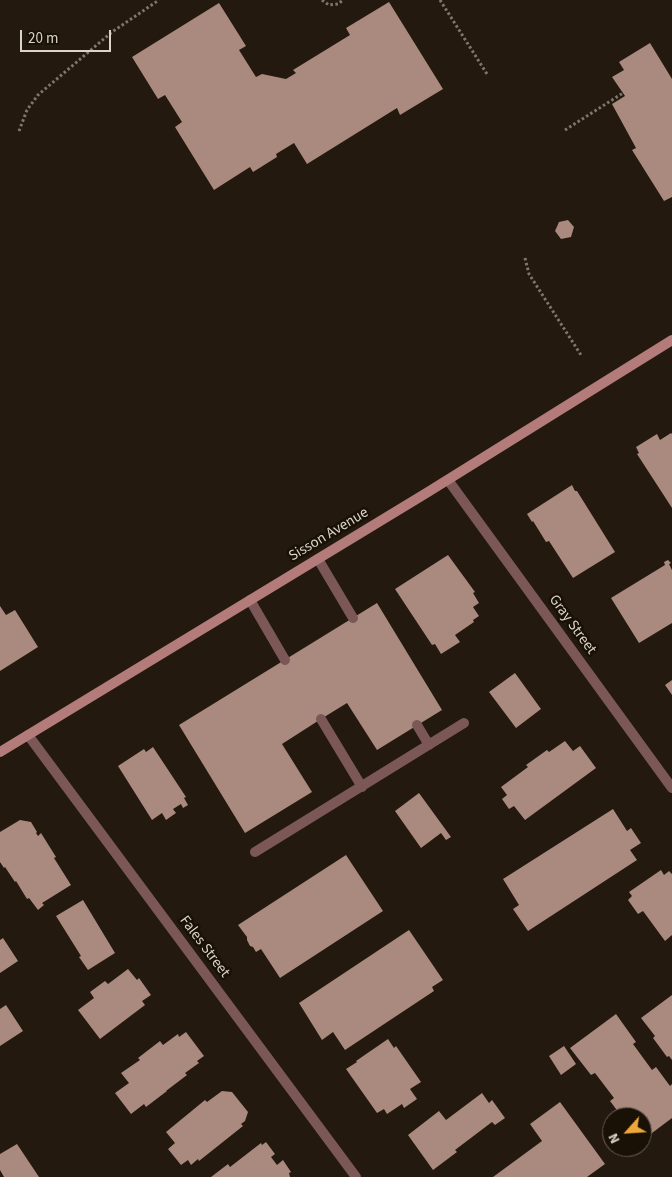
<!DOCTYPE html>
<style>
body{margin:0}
#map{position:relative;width:672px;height:1177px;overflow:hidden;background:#23190e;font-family:"Source Sans 3",sans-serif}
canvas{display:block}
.north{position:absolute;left:602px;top:1107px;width:50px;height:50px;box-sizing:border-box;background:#191006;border:1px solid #665e55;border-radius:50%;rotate:244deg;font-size:14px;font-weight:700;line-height:20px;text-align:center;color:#dad4cc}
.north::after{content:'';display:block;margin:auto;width:18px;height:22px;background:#eda83b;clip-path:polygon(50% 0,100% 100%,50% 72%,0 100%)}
.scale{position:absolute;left:20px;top:30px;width:91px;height:22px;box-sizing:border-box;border:2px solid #dad4cc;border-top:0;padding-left:6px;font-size:15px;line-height:18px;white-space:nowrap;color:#dad4cc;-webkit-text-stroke:4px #191006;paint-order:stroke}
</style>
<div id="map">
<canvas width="672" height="1177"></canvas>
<div class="north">N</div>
<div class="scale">20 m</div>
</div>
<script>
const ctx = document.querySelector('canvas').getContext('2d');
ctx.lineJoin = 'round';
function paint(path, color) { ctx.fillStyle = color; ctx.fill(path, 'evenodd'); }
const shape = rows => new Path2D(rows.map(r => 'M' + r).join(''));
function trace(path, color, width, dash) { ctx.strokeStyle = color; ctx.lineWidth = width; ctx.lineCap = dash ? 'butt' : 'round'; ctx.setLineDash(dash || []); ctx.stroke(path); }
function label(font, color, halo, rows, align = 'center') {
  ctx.font = font + ' "Source Sans 3",sans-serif'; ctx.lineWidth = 5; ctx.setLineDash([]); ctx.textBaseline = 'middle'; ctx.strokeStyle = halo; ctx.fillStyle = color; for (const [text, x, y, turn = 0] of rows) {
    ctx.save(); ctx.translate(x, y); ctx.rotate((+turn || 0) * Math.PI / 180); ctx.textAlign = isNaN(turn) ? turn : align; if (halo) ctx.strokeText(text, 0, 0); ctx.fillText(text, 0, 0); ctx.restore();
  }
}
paint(shape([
 [389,2,443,89,400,115,397,108,307,164,294,143,276,154,277,157,253,172,250,167,214,190,175,127,182,122,165,95,158,99,132,57,219,3,246,46,239,50,256,77,262,74,286,79,296,73,293,70,350,35,346,28],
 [650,43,672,79,672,197,664,201,632,150,636,148,612,104,625,96,612,77,624,70,619,62],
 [568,220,574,227,571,237,561,239,555,231,559,222],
 [671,433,672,434,672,508,637,454,639,453,636,447,657,434,660,440],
 [572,485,575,491,577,491,615,552,573,578,549,541,546,542,533,521,532,522,527,514],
 [448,555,475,592,473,593,479,603,473,607,479,616,473,620,474,622,455,635,460,642,441,654,435,644,432,645,395,589],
 [668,560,671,563,669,564,672,570,672,623,639,643,611,598,665,565,664,562],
 [377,603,442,710,377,750,347,703,321,719,282,744,312,792,245,833,179,725],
 [0,606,6,615,15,610,38,647,0,671],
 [515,673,541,709,516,728,489,692],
 [672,680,672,695,665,685],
 [565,741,573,751,580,746,596,768,525,820,514,806,509,809,502,799,507,795,501,787,528,767,526,765,547,750,549,752],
 [153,747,186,797,184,798,188,805,183,808,181,804,173,809,176,813,166,820,162,813,152,820,118,766,144,749,146,752],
 [419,793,451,837,446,840,441,833,421,848,395,811],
 [613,809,627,831,631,828,641,843,630,850,637,860,528,931,513,909,519,905,503,879],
 [20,820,31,822,37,832,36,833,38,836,41,833,56,857,54,858,71,885,42,903,44,905,38,910,29,898,27,899,16,881,15,882,5,867,4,868,0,862,0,832],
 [346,855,383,911,280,978,261,949,256,952,253,947,250,946,247,940,247,937,238,925],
 [661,870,664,875,669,871,672,874,672,935,665,941,643,911,638,914,628,900,632,896,629,892],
 [83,900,115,953,88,970,79,957,81,956,56,916],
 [409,930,443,980,432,987,434,991,345,1050,333,1032,322,1040,299,1003],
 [3,938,18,961,0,973,0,940],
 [128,969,137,980,139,978,151,995,142,1001,145,1005,100,1039,78,1010,94,998,90,992,105,981,108,984],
 [672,995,672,1060,669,1056,667,1057,653,1038,655,1036,641,1018],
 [6,1005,23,1031,0,1046,0,1009],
 [616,1014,636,1042,633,1044,652,1070,656,1067,670,1086,672,1084,672,1118,648,1136,643,1130,642,1130,642,1117,622,1117,610,1101,614,1098,595,1073,591,1075,570,1048],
 [186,1032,204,1056,197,1061,199,1063,185,1073,187,1075,166,1091,167,1091,146,1107,144,1104,131,1114,115,1093,129,1083,121,1073,140,1060,138,1058,160,1041,163,1045,178,1034,179,1037],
 [388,1039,394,1048,396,1046,421,1082,410,1089,417,1099,404,1108,402,1104,387,1114,384,1109,377,1113,346,1069,357,1062,356,1061],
 [564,1046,576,1064,561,1075,549,1056],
 [222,1091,232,1092,248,1112,245,1121,241,1124,243,1126,199,1161,198,1159,191,1165,188,1160,181,1165,168,1149,175,1143,166,1132,205,1100,207,1102],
 [482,1093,489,1103,492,1100,505,1118,495,1125,492,1122,455,1150,457,1152,433,1170,408,1135,439,1111,446,1120],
 [560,1102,605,1164,587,1177,493,1177,542,1141,530,1124],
 [266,1142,275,1154,271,1157,277,1165,283,1160,291,1172,289,1173,290,1177,211,1177,228,1164,230,1167,261,1143,262,1145],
 [17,1144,39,1177,4,1177,0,1170,0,1154]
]), '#aa897f');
trace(shape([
 [322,0,329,5,338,4,343,0],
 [440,0,487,74],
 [565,130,623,93],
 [19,131,27,110,38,95,112,32,159,0],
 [525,258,529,274,581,355]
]), '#7f776e', 3, [2.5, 2.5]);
trace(shape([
 [318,559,353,618],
 [250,600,285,660],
 [321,719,362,787],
 [417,725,429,745],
 [255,852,464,723]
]), '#7b5857', 10);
trace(shape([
 [448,480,672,788],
 [28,735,356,1177]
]), '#7b5857', 10);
trace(shape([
 [0,752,428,492,672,340]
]), '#b37b7a', 10);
label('15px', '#dad4cc', '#191006', [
 ["Sisson Avenue",329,535,-31],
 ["Gray Street",572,625,54],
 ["Fales Street",204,947,53]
]);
</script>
